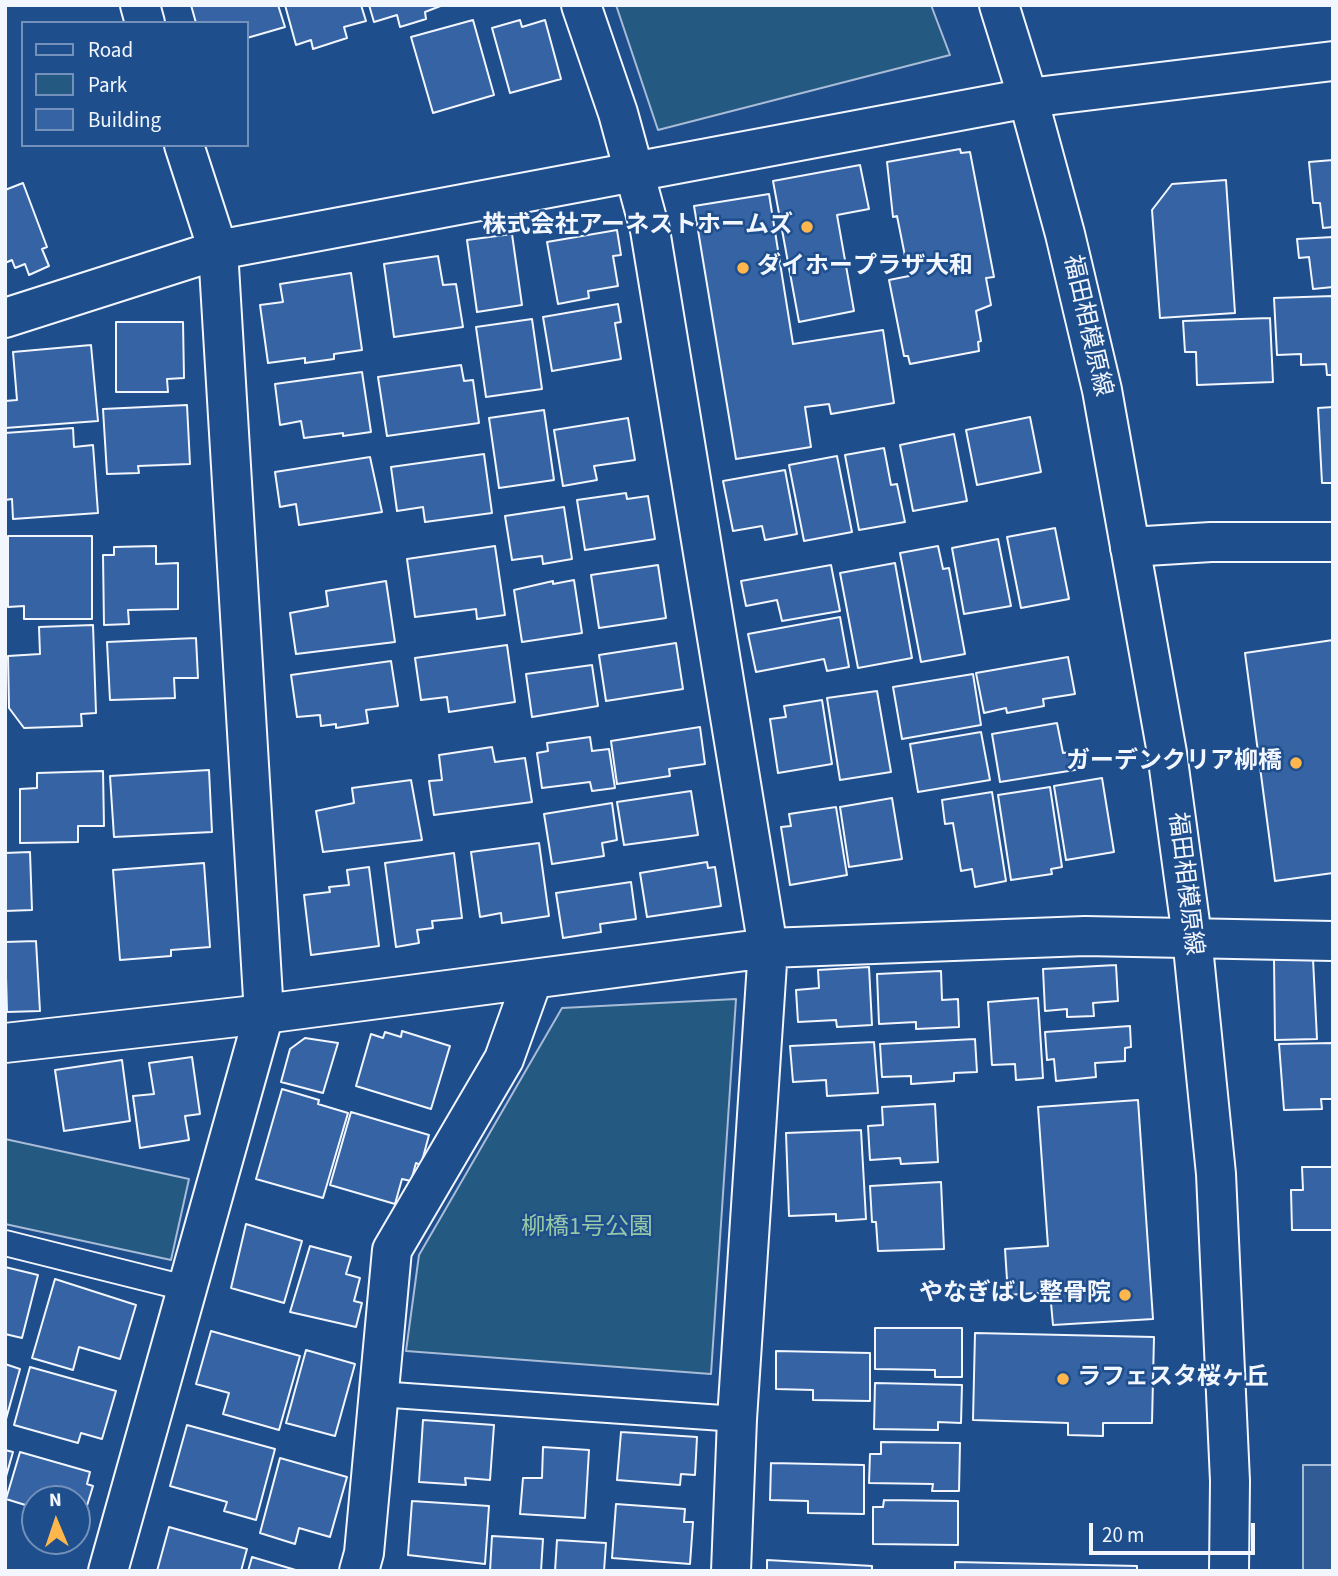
<!DOCTYPE html>
<meta charset="utf-8">
<style>
body{margin:0}
#map{position:relative;width:1338px;height:1576px;overflow:hidden;background:#1f4e8c;font-family:"Source Sans 3",sans-serif}
canvas{display:block}
.frame{position:absolute;inset:0;border:7px solid #f2f6ff;pointer-events:none}
.legend{position:absolute;left:21px;top:21px;width:228px;height:126px;box-sizing:border-box;background:#1f4e8c;border:2px solid #7391ba;margin:0;padding:9px 12px;list-style:none;font-size:21px;color:#f2f6ff}
.legend li{display:flex;align-items:center;gap:14px;height:35px}
.legend b{width:35px;border:2px solid #7391ba}
.north{position:absolute;left:21px;top:1485px;width:70px;height:70px;box-sizing:border-box;background:#1f4e8c;border:2px solid #7391ba;border-radius:50%;rotate:358deg;font-size:19px;font-weight:700;line-height:28px;text-align:center;color:#f2f6ff}
.north::after{content:'';display:block;margin:auto;width:24px;height:32px;background:#ffb74d;clip-path:polygon(50% 0,100% 100%,50% 72%,0 100%)}
.scale{position:absolute;left:1089px;top:1523px;width:166px;height:32px;box-sizing:border-box;border:4px solid #f2f6ff;border-top:0;padding-left:9px;font-size:21px;line-height:24px;white-space:nowrap;color:#f2f6ff;-webkit-text-stroke:5px #1f4e8c;paint-order:stroke}
</style>
<div id="map">
<canvas width="1338" height="1576"></canvas>
<div class="frame"></div>
<ul class="legend">
<li><b style="height:9px;background:#1f4e8c"></b>Road</li>
<li><b style="height:19px;background:#245a82"></b>Park</li>
<li><b style="height:19px;background:#3563a3"></b>Building</li>
</ul>
<div class="north">N</div>
<div class="scale">20 m</div>
</div>
<script>
const ctx = document.querySelector('canvas').getContext('2d');
ctx.lineJoin = 'round';
function paint(path, color) { ctx.fillStyle = color; ctx.fill(path, 'evenodd'); }
const shape = rows => new Path2D(rows.map(r => 'M' + r).join(''));
function trace(path, color, width, dash) { ctx.strokeStyle = color; ctx.lineWidth = width; ctx.lineCap = dash ? 'butt' : 'round'; ctx.setLineDash(dash || []); ctx.stroke(path); }
function label(font, color, halo, rows, align = 'center') {
  ctx.font = font + ' "Source Sans 3","Noto Sans JP",sans-serif'; ctx.lineWidth = 5; ctx.setLineDash([]); ctx.textBaseline = 'middle'; ctx.strokeStyle = halo; ctx.fillStyle = color; for (const [text, x, y, turn = 0] of rows) {
    ctx.save(); ctx.translate(x, y); ctx.rotate((+turn || 0) * Math.PI / 180); ctx.textAlign = isNaN(turn) ? turn : align; if (halo) ctx.strokeText(text, 0, 0); ctx.fillText(text, 0, 0); ctx.restore();
  }
}
const green = shape([
 [616,5,931,5,950,55,658,130,616,5],
 [736,999,711,1374,406,1351,419,1255,562,1008,736,999],
 [5,1139,189,1179,171,1260,5,1224,5,1139]
]);
paint(green, '#245a82');
trace(green, '#a8bbd7', 2);
const parking = shape([
 [1303,1465,1333,1465,1333,1571,1303,1571,1303,1465]
]);
paint(parking, '#305b95');
trace(parking, '#a8bbd7', 2);
const building = shape([
 [191,5,278,5,285,27,247,38,247,23,196,23,191,5],
 [285,5,361,5,366,21,344,27,347,38,313,49,311,40,296,45,285,5],
 [369,5,443,5,425,12,426,19,400,27,397,15,374,22,369,5],
 [473,20,494,95,433,113,411,37,473,20],
 [520,20,522,27,545,20,561,79,510,93,492,28,520,20],
 [960,149,961,153,970,152,994,277,986,278,991,305,976,311,981,341,978,342,979,351,910,364,908,356,904,356,889,280,909,276,897,216,893,217,887,162,960,149],
 [1333,160,1333,227,1323,228,1320,203,1313,203,1309,162,1333,160],
 [860,165,869,209,837,215,854,311,799,322,773,181,860,165],
 [1226,180,1235,313,1160,318,1152,210,1172,184,1226,180],
 [23,183,47,247,42,249,49,266,29,275,25,264,15,268,12,260,5,263,5,190,23,183],
 [769,194,793,344,883,330,894,403,831,414,829,404,805,407,811,447,736,459,694,206,769,194],
 [617,230,621,255,613,256,618,286,588,291,589,298,558,304,547,242,617,230],
 [512,234,522,305,477,312,467,240,512,234],
 [1333,237,1333,287,1313,289,1309,257,1299,258,1297,239,1333,237],
 [438,256,443,285,456,284,463,327,394,337,384,264,438,256],
 [351,273,362,350,334,354,334,359,305,363,305,358,268,363,260,305,283,302,280,284,351,273],
 [1333,296,1333,375,1327,375,1326,364,1301,365,1301,354,1277,355,1274,298,1333,296],
 [618,304,621,322,615,323,621,359,552,371,543,317,618,304],
 [1270,318,1273,382,1197,385,1196,352,1185,352,1183,321,1270,318],
 [532,319,542,389,486,397,476,327,532,319],
 [116,322,183,322,184,378,167,379,168,392,116,392,116,322],
 [91,345,98,421,5,428,5,401,17,400,13,352,91,345],
 [461,365,464,381,473,380,479,423,387,436,378,377,461,365],
 [362,372,371,432,343,436,343,433,304,438,301,421,280,425,275,384,362,372],
 [187,405,190,464,138,466,139,473,107,474,103,409,187,405],
 [1333,407,1333,483,1322,483,1318,408,1333,407],
 [544,410,554,480,499,488,489,418,544,410],
 [1030,417,1041,472,977,485,966,430,1030,417],
 [628,418,635,460,594,466,597,480,563,486,554,430,628,418],
 [73,428,74,447,93,445,98,513,13,519,12,499,5,500,5,433,73,428],
 [954,434,967,501,913,511,900,445,954,434],
 [884,448,891,485,897,484,905,522,859,530,845,455,884,448],
 [484,454,492,513,425,522,423,507,397,511,391,467,484,454],
 [837,456,852,532,804,541,789,465,837,456],
 [370,457,382,512,299,525,296,504,280,507,275,472,370,457],
 [785,470,797,534,765,540,762,526,733,531,723,481,785,470],
 [626,493,627,499,648,496,655,539,585,550,577,500,626,493],
 [564,507,572,559,543,564,542,556,512,560,505,516,564,507],
 [1055,528,1069,599,1021,608,1007,537,1055,528],
 [8,536,92,536,92,619,24,619,24,606,8,607,8,536],
 [998,539,1011,606,964,614,952,548,998,539],
 [156,546,156,564,178,563,178,609,128,610,129,624,104,625,103,555,114,555,114,547,156,546],
 [495,546,505,615,477,619,476,609,415,617,407,559,495,546],
 [938,546,943,569,949,568,965,654,921,662,900,553,938,546],
 [895,563,912,658,858,668,840,573,895,563],
 [658,565,666,618,599,628,591,575,658,565],
 [831,565,840,611,782,621,777,600,746,606,741,581,831,565],
 [574,580,582,633,522,642,514,590,553,581,553,584,574,580],
 [386,581,395,642,296,654,290,613,328,606,326,591,386,581],
 [840,617,849,667,827,671,824,659,756,672,748,634,840,617],
 [93,625,96,713,81,714,82,726,24,728,9,708,8,656,40,654,39,627,93,625],
 [196,638,198,678,174,678,175,698,110,700,107,642,196,638],
 [1333,640,1333,873,1275,881,1245,653,1333,640],
 [676,643,683,689,606,701,599,655,676,643],
 [507,645,515,702,449,712,447,697,421,700,415,658,507,645],
 [1068,657,1075,694,1043,699,1044,706,1007,713,1006,708,984,713,976,673,1068,657],
 [391,661,398,706,366,710,368,723,336,728,336,724,321,726,320,715,297,717,291,675,391,661],
 [592,665,598,706,532,717,526,674,592,665],
 [973,674,981,725,902,739,893,687,973,674],
 [877,691,891,772,840,780,827,698,877,691],
 [822,700,832,764,778,773,770,719,786,717,784,706,822,700],
 [1057,723,1063,753,1078,751,1081,769,1000,782,992,734,1057,723],
 [700,727,705,764,669,769,670,776,617,784,611,741,700,727],
 [981,732,990,780,918,792,910,744,981,732],
 [590,737,592,751,609,749,615,788,592,791,590,782,542,788,537,753,548,751,547,743,590,737],
 [492,747,495,762,525,758,532,802,434,815,429,781,442,780,439,755,492,747],
 [209,770,212,832,114,837,110,776,209,770],
 [103,771,104,826,78,826,78,842,20,843,20,789,37,788,37,773,103,771],
 [1102,778,1114,852,1066,860,1054,786,1102,778],
 [411,780,422,840,323,852,316,811,354,803,352,788,411,780],
 [1050,787,1062,867,1051,869,1052,874,1011,880,998,795,1050,787],
 [691,791,698,835,624,845,617,802,691,791],
 [992,792,1006,881,975,887,972,869,961,871,953,823,945,824,942,800,992,792],
 [892,798,902,859,849,867,840,807,892,798],
 [612,803,617,840,602,843,604,856,552,864,544,814,612,803],
 [836,807,847,875,790,885,781,827,791,826,789,814,836,807],
 [539,843,549,916,502,923,501,913,480,917,471,852,539,843],
 [30,852,32,910,5,911,5,853,30,852],
 [454,853,462,918,432,921,433,928,417,930,419,943,396,947,385,863,454,853],
 [707,862,708,868,715,867,721,906,647,917,640,873,707,862],
 [204,863,210,947,171,950,171,956,120,960,113,870,204,863],
 [369,867,379,946,311,955,304,895,330,892,329,887,349,885,347,870,369,867],
 [631,882,636,919,600,924,601,932,563,938,556,893,631,882],
 [36,941,40,1011,7,1012,5,942,36,941],
 [1274,959,1313,959,1317,1039,1275,1040,1274,959],
 [1116,965,1118,1001,1093,1003,1094,1016,1067,1017,1067,1009,1045,1011,1043,969,1116,965],
 [869,967,872,1025,837,1027,836,1020,798,1022,796,990,819,988,818,970,869,967],
 [941,971,942,1000,958,999,959,1027,916,1029,916,1022,879,1024,877,974,941,971],
 [1038,998,1043,1078,1016,1080,1015,1064,992,1065,988,1002,1038,998],
 [1130,1026,1131,1047,1125,1048,1125,1061,1095,1063,1096,1077,1056,1081,1054,1059,1047,1060,1045,1032,1130,1026],
 [402,1031,450,1046,431,1109,356,1086,371,1034,383,1038,385,1032,401,1037,402,1031],
 [305,1038,338,1043,323,1093,281,1082,290,1049,305,1038],
 [975,1039,977,1072,954,1073,954,1081,911,1084,911,1076,882,1077,880,1044,975,1039],
 [874,1042,878,1093,827,1096,826,1080,793,1082,790,1046,874,1042],
 [1333,1043,1333,1099,1321,1099,1322,1109,1284,1110,1279,1044,1333,1043],
 [192,1057,200,1114,185,1116,189,1140,140,1148,133,1096,154,1094,149,1063,192,1057],
 [122,1060,130,1121,64,1131,55,1070,122,1060],
 [282,1089,319,1100,318,1104,348,1113,323,1198,256,1179,282,1089],
 [1138,1100,1153,1319,1053,1325,1050,1292,1008,1295,1005,1249,1048,1246,1038,1107,1138,1100],
 [935,1104,938,1162,901,1164,900,1158,870,1160,868,1126,883,1125,882,1107,935,1104],
 [351,1112,429,1135,421,1165,416,1163,411,1181,402,1179,395,1204,330,1185,351,1112],
 [861,1130,866,1219,836,1221,836,1214,789,1216,786,1133,861,1130],
 [1302,1167,1333,1167,1333,1230,1292,1230,1291,1190,1303,1190,1302,1167],
 [941,1182,944,1249,878,1251,876,1222,872,1222,870,1186,941,1182],
 [246,1224,302,1241,284,1303,231,1288,246,1224],
 [310,1246,351,1257,346,1274,360,1278,354,1301,362,1303,356,1327,290,1312,310,1246],
 [5,1267,38,1275,22,1338,5,1334,5,1267],
 [55,1279,136,1305,120,1359,79,1347,73,1370,32,1358,55,1279],
 [875,1328,962,1328,962,1377,935,1377,935,1370,875,1369,875,1328],
 [211,1331,300,1356,279,1430,223,1414,229,1393,196,1384,211,1331],
 [975,1333,1154,1337,1152,1423,1103,1423,1103,1436,1068,1435,1068,1423,973,1420,975,1333],
 [306,1350,355,1364,335,1436,286,1423,306,1350],
 [776,1351,870,1353,870,1401,813,1400,813,1390,776,1389,776,1351],
 [5,1364,20,1369,6,1419,5,1419,5,1364],
 [30,1367,116,1391,102,1439,81,1433,78,1443,14,1425,30,1367],
 [875,1383,962,1385,961,1423,938,1422,938,1430,874,1429,875,1383],
 [423,1420,494,1425,490,1480,465,1478,466,1485,419,1482,423,1420],
 [187,1425,275,1449,256,1520,224,1511,227,1502,170,1486,187,1425],
 [621,1432,697,1437,695,1475,681,1474,680,1485,617,1480,621,1432],
 [881,1442,960,1443,959,1491,932,1491,933,1484,869,1483,870,1454,881,1454,881,1442],
 [543,1447,589,1450,585,1518,520,1514,523,1478,542,1478,543,1447],
 [5,1450,13,1452,5,1480,5,1450],
 [20,1452,90,1472,87,1484,93,1486,82,1522,77,1521,77,1499,35,1499,35,1508,6,1499,20,1452],
 [280,1458,347,1477,330,1537,299,1528,295,1544,260,1533,280,1458],
 [771,1463,864,1465,864,1514,808,1513,808,1501,770,1500,771,1463],
 [884,1500,958,1501,958,1545,873,1544,873,1507,883,1507,884,1500],
 [412,1501,489,1506,485,1564,408,1555,412,1501],
 [616,1504,685,1509,684,1522,693,1522,690,1564,612,1558,616,1504],
 [169,1527,247,1549,241,1571,157,1571,169,1527],
 [492,1536,543,1539,541,1571,490,1571,492,1536],
 [557,1540,606,1543,604,1571,555,1571,557,1540],
 [252,1557,299,1571,248,1571,252,1557],
 [767,1560,872,1566,872,1571,767,1571,767,1560],
 [955,1562,1137,1566,1137,1571,955,1571,955,1562]
]);
paint(building, '#3563a3');
trace(building, '#f2f6ff', 2);
const service = shape([
 [5,1243,185,1288],
 [378,1394,737,1419]
]);
const minor = shape([
 [581,5,618,113,650,230,768,948,737,1419,731,1571],
 [5,318,218,250,1028,98,1333,61],
 [1130,547,1211,542,1333,542],
 [5,1043,264,1014,768,948,1085,936,1333,941],
 [359,1571,364,1553,392,1250,504,1059,532,981]
]);
const tertiary = shape([
 [140,5,145,23],
 [999,5,1028,98,1065,234,1102,390,1167,753,1192,937,1216,1174,1230,1481,1229,1571],
 [108,1571,264,1014,218,250,184,145]
]);
trace(service, '#f2f6ff', 28);
trace(minor, '#f2f6ff', 42);
trace(tertiary, '#f2f6ff', 42);
trace(service, '#1f4e8c', 24);
trace(minor, '#1f4e8c', 38);
trace(tertiary, '#1f4e8c', 38);
for (const [x, y, r, color] of [
 [807,227,7,"#ffb74d"],
 [743,268,7,"#ffb74d"],
 [1296,763,7,"#ffb74d"],
 [1125,1295,7,"#ffb74d"],
 [1063,1379,7,"#ffb74d"]
]) { const dot = new Path2D(); dot.arc(x, y, r, 0, 2 * Math.PI); ctx.fillStyle = color; ctx.fill(dot); trace(dot, '#1f4e8c', 2.5); }
label('bold 24px', '#f2f6ff', '#1f4e8c', [
 ["株式会社アーネストホームズ",793,227],
 ["ダイホープラザ大和",757,268,"left"],
 ["ガーデンクリア柳橋",1282,763],
 ["やなぎばし整骨院",1111,1295],
 ["ラフェスタ桜ヶ丘",1077,1379,"left"]
], 'right');
label('24px', '#f2f6ff', '#1f4e8c', [
 ["福田相模原線",1086,326,77],
 ["福田相模原線",1184,884,83]
]);
label('24px', '#97c8a6', '#1f4e8c', [
 ["柳橋1号公園",587,1229]
]);
</script>
